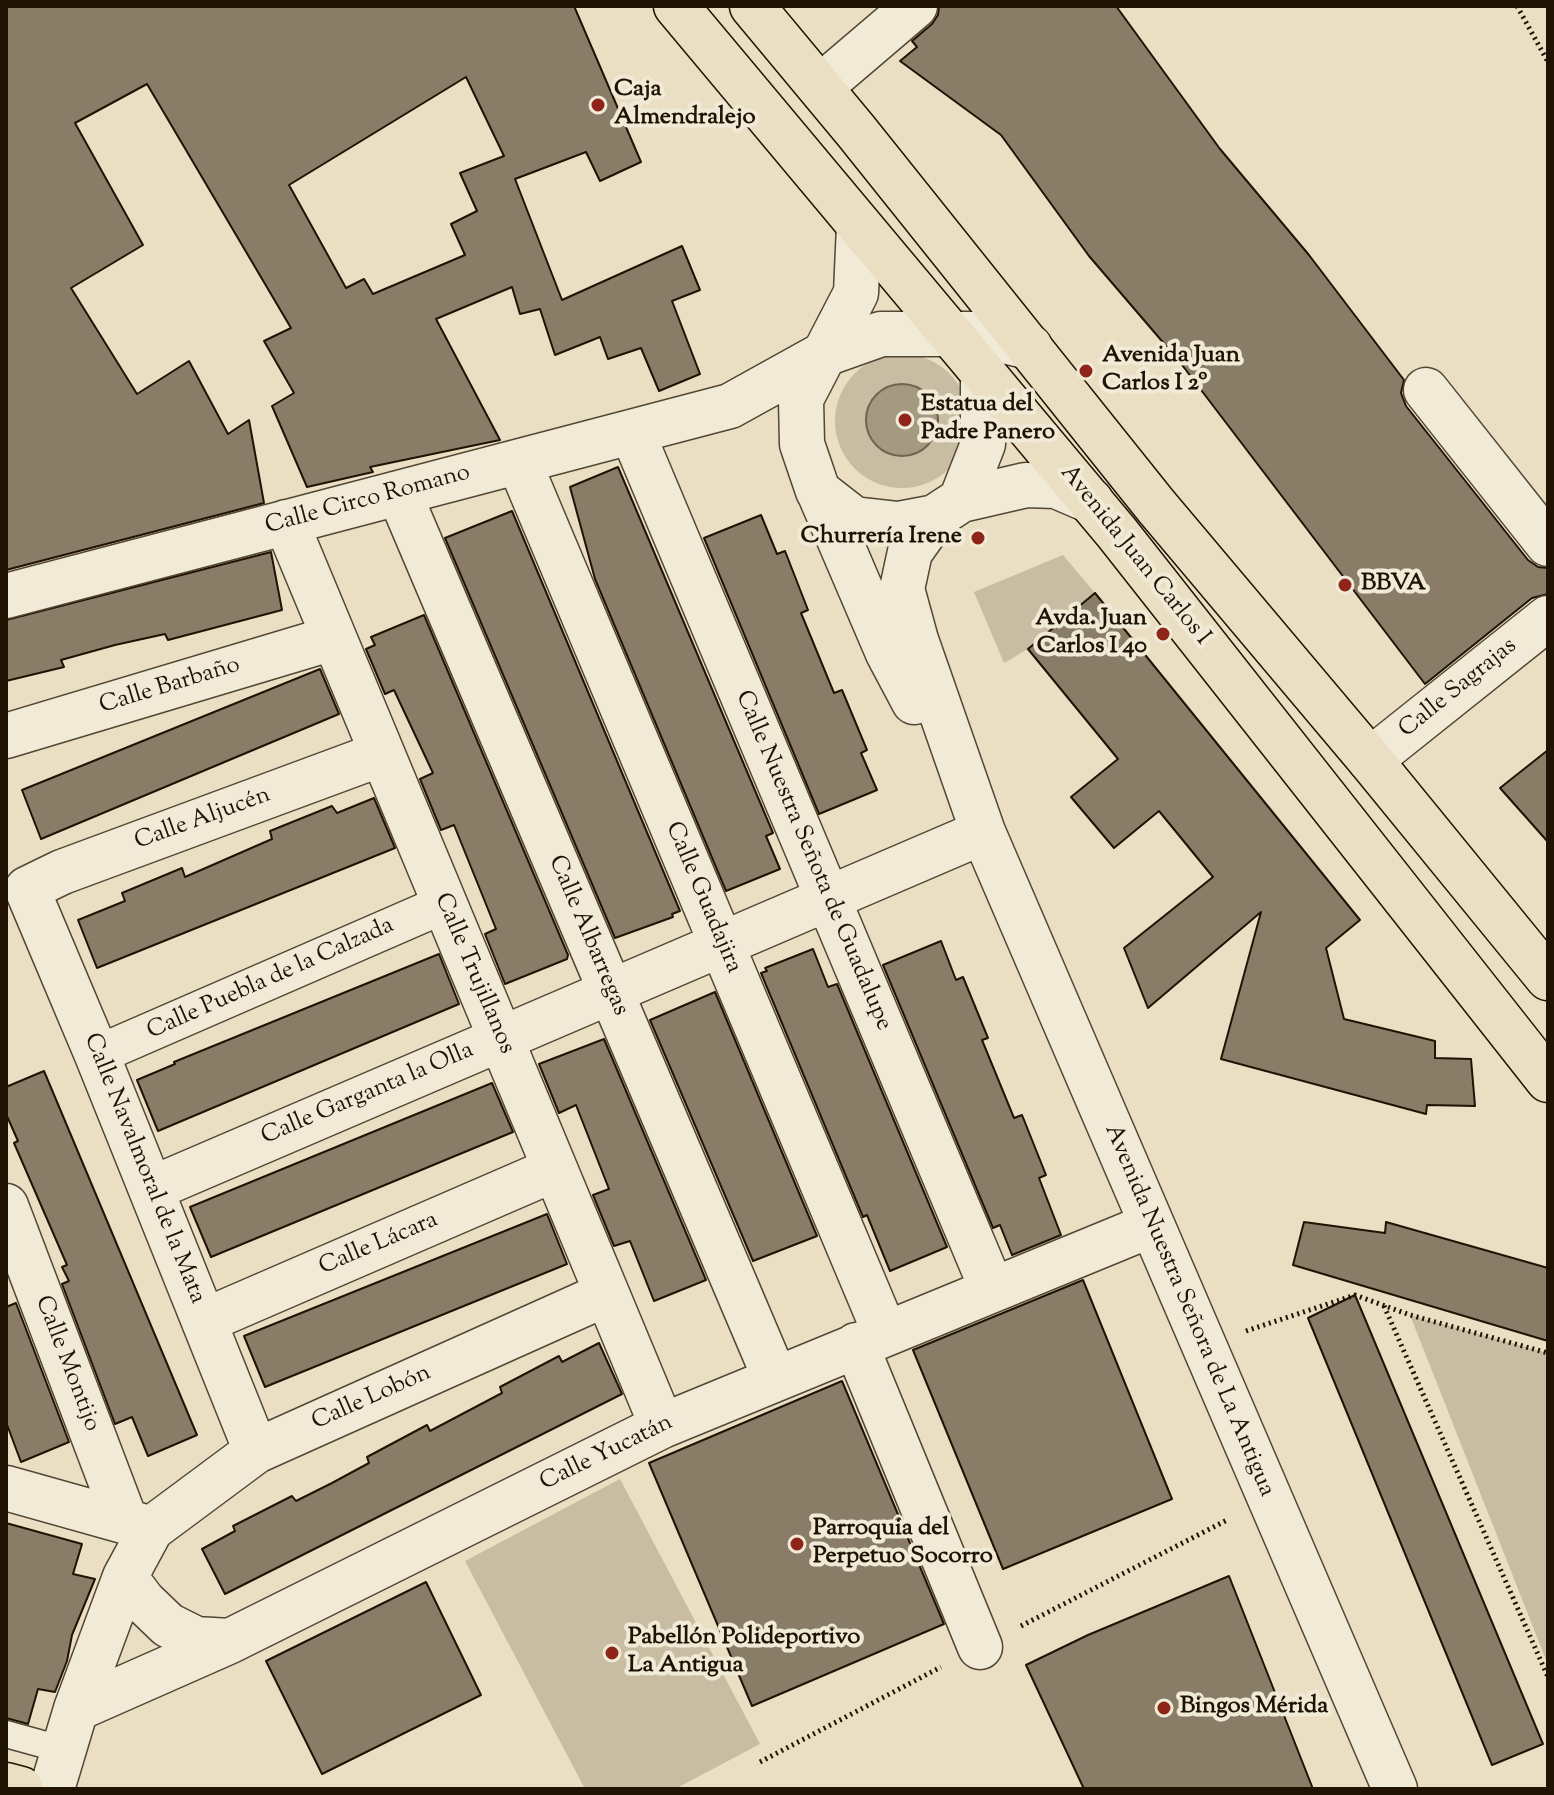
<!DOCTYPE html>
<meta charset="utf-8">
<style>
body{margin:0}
#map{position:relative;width:1554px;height:1795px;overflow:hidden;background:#eadfc2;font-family:"Sorts Mill Goudy",serif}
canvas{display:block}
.frame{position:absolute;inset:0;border:8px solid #201304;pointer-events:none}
</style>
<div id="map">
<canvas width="1554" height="1795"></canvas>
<div class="frame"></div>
</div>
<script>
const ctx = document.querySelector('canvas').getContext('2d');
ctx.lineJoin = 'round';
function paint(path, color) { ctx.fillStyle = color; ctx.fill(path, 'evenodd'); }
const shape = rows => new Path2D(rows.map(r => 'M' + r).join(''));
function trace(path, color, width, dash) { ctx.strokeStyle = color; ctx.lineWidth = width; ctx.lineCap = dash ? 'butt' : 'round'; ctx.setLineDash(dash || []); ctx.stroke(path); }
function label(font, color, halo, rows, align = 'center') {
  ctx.font = font + ' "Sorts Mill Goudy",serif'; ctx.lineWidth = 8; ctx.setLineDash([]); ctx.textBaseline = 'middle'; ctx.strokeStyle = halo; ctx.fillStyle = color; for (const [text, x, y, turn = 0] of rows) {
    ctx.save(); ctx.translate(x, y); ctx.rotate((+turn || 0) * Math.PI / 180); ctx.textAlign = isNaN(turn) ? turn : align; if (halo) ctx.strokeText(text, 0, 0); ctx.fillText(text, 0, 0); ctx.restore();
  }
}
paint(shape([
 '835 421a67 67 0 1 1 134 0a67 67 0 1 1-134 0Z',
 [1063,555,1095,593,1028,649,1004,663,974,592],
 [1410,1315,1548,1353,1548,1665],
 [620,1479,760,1744,675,1789,585,1789,465,1561]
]), '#c8bca2');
const water = shape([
 '866 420a36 36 0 1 1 72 0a36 36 0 1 1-72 0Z'
]);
paint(water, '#a59a81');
trace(water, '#70644f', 2);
const building = shape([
 [6,6,574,6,641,162,600,181,586,152,515,179,562,300,682,246,700,290,672,301,700,374,659,391,641,348,608,359,600,337,555,355,540,309,520,314,512,287,436,319,500,440,370,467,373,472,307,487,272,406,294,393,264,341,291,328,147,84,75,123,143,245,71,288,137,394,189,361,228,434,249,420,264,503,6,570,6,6],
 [466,77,504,156,460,173,477,211,451,224,465,255,373,294,364,279,346,288,289,185,466,77],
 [939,6,1116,6,1220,149,1309,255,1404,380,1401,393,1406,406,1528,560,1538,567,1548,568,1548,594,1532,598,1425,684,1179,361,1089,256,1001,135,900,61,917,47,912,41,932,24,938,15,939,6],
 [618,467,773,833,766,836,780,869,726,891,595,579,570,487,618,467],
 [512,511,680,911,672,914,673,917,615,938,445,538,512,511],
 [761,515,777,554,785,551,808,610,801,613,834,693,842,690,867,750,861,753,877,790,819,814,704,538,761,515],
 [271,552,282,610,168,640,165,634,115,645,61,660,64,667,6,681,6,620,271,552],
 [1095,593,1360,920,1326,948,1344,1019,1435,1041,1435,1058,1471,1059,1475,1106,1427,1105,1426,1114,1221,1059,1261,912,1148,1008,1124,948,1213,877,1159,811,1114,848,1071,797,1118,759,1028,649,1095,593],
 [424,615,568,955,567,959,505,984,485,934,496,929,454,825,441,830,420,779,433,773,394,690,385,694,366,649,375,645,371,637,424,615],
 [320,669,339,714,41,839,22,790,320,669],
 [1548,750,1548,842,1500,788,1548,750],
 [374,798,395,848,97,968,78,920,125,901,122,893,182,868,185,877,272,839,270,831,332,806,337,813,374,798],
 [941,941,956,980,963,977,988,1038,982,1040,1014,1118,1022,1115,1046,1175,1039,1178,1061,1235,1012,1255,1000,1225,993,1228,883,965,941,941],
 [813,949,828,987,837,984,947,1247,890,1271,867,1215,863,1217,761,973,767,971,765,968,813,949],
 [439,954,459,1004,158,1131,137,1080,175,1064,174,1062,439,954],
 [715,992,817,1236,753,1261,650,1020,715,992],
 [604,1039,706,1280,654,1301,630,1241,614,1246,593,1195,609,1189,576,1105,559,1113,539,1064,604,1039],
 [44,1071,197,1435,148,1456,132,1417,115,1424,62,1284,69,1281,62,1267,67,1265,14,1143,18,1141,6,1114,6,1087,44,1071],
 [492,1083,513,1132,211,1257,190,1207,492,1083],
 [547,1214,567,1264,265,1387,244,1336,547,1214],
 [1304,1222,1385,1233,1386,1222,1548,1268,1548,1341,1293,1265,1304,1222],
 [1083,1280,1172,1499,1003,1569,913,1350,1083,1280],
 [1355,1295,1543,1744,1492,1765,1308,1318,1355,1295],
 [16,1303,69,1442,21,1462,6,1422,6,1307,16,1303],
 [599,1343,622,1394,225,1594,202,1549,235,1531,233,1526,292,1496,296,1501,332,1483,369,1463,367,1457,427,1425,430,1431,502,1393,500,1387,559,1356,562,1362,599,1343],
 [842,1381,944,1624,752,1706,649,1463,842,1381],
 [6,1523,82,1544,73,1574,95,1579,72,1635,67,1661,55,1692,38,1689,28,1724,6,1718,6,1523],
 [1229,1576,1313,1789,1084,1789,1026,1665,1088,1635,1229,1576],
 [426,1582,481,1695,322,1774,266,1661,426,1582]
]);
paint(building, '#897d67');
trace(building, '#201304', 2);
const service = shape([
 [6,1734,64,1750]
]);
const pedestrian = shape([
 [97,1055,444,904]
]);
const minor = shape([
 [820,87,915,6],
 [859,226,856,293,801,399,802,444,818,491,854,519,898,524,935,517,961,500,1026,485,1056,486,1091,501],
 [1426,390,1548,544],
 [632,432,992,1289],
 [519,462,885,1333],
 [819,492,888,653,914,702],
 [399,493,775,1378],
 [961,500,983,444,983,374,977,347],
 [935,517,910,552,902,589,916,640,983,832,1395,1789],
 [286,522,662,1426],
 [6,596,730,406,822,355,881,334,974,334,1030,347],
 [6,736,333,638],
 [1370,760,1548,618],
 [151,1189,983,832],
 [6,1206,126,1522],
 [204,1321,555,1169],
 [856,1345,980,1647],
 [256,1451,97,1055,27,889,62,872,381,754],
 [6,1488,145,1527],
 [125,1577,143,1601,168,1625,196,1639,230,1641],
 [76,1709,230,1641,662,1426,1151,1225],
 [52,1789,76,1709,125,1577,151,1529,256,1451,606,1294]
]);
const primary = shape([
 [676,6,1117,533,1548,1080],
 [752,6,856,131,1156,506,1370,760,1548,978]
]);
const trunk = shape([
 [6,1785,21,1789]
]);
trace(service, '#524634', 29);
trace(pedestrian, '#524634', 41);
trace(minor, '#524634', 47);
trace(primary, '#201304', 47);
trace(trunk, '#201304', 47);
trace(shape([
 [1517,6,1548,62],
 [1384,1306,1548,1677],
 [1246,1331,1355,1295,1410,1315,1548,1353],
 [1021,1626,1229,1519],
 [760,1762,941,1667]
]), '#201304', 5, [2, 4]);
trace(service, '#f1ead7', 26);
trace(pedestrian, '#f1ead7', 38);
trace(minor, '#f1ead7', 44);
trace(primary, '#eadfc2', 44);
trace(trunk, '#eadfc2', 44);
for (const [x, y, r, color] of [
 [598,105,8,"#8f2418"],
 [1086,371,8,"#8f2418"],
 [905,420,8,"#8f2418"],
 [978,538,8,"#8f2418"],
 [1345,585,8,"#8f2418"],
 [1163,634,8,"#8f2418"],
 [797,1544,8,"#8f2418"],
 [612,1653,8,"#8f2418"],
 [1164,1708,8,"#8f2418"]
]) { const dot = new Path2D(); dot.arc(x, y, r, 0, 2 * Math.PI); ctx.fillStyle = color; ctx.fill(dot); trace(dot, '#f1ead7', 3); }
label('bold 24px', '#201304', '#f1ead7', [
 ["Caja",614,91],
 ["Almendralejo",614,119],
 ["Avenida Juan",1102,357],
 ["Carlos I 2º",1102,385],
 ["Estatua del",921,406],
 ["Padre Panero",921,434],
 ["Churrería Irene",962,538,"right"],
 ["BBVA",1361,585],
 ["Avda. Juan",1147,620,"right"],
 ["Carlos I 40",1147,648,"right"],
 ["Parroquia del",813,1530],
 ["Perpetuo Socorro",813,1558],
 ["Pabellón Polideportivo",628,1639],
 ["La Antigua",628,1667],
 ["Bingos Mérida",1180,1708]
], 'left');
label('24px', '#201304', '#f1ead7', [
 ["Calle Circo Romano",368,501,-15],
 ["Avenida Juan Carlos I",1134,556,51],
 ["Calle Barbaño",170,687,-17],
 ["Calle Sagrajas",1459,689,-39],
 ["Calle Aljucén",203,820,-20],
 ["Calle Nuestra Señota de Guadalupe",812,861,67],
 ["Calle Guadajira",702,898,67],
 ["Calle Albarregas",587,936,67],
 ["Calle Trujillanos",473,974,67],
 ["Calle Puebla de la Calzada",271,980,-24],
 ["Calle Garganta la Olla",368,1095,-23],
 ["Calle Navalmoral de la Mata",143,1169,68],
 ["Calle Lácara",379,1245,-23],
 ["Avenida Nuestra Señora de La Antigua",1188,1311,67],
 ["Calle Montijo",66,1364,69],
 ["Calle Lobón",372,1399,-24],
 ["Calle Yucatán",607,1454,-26]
]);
</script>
